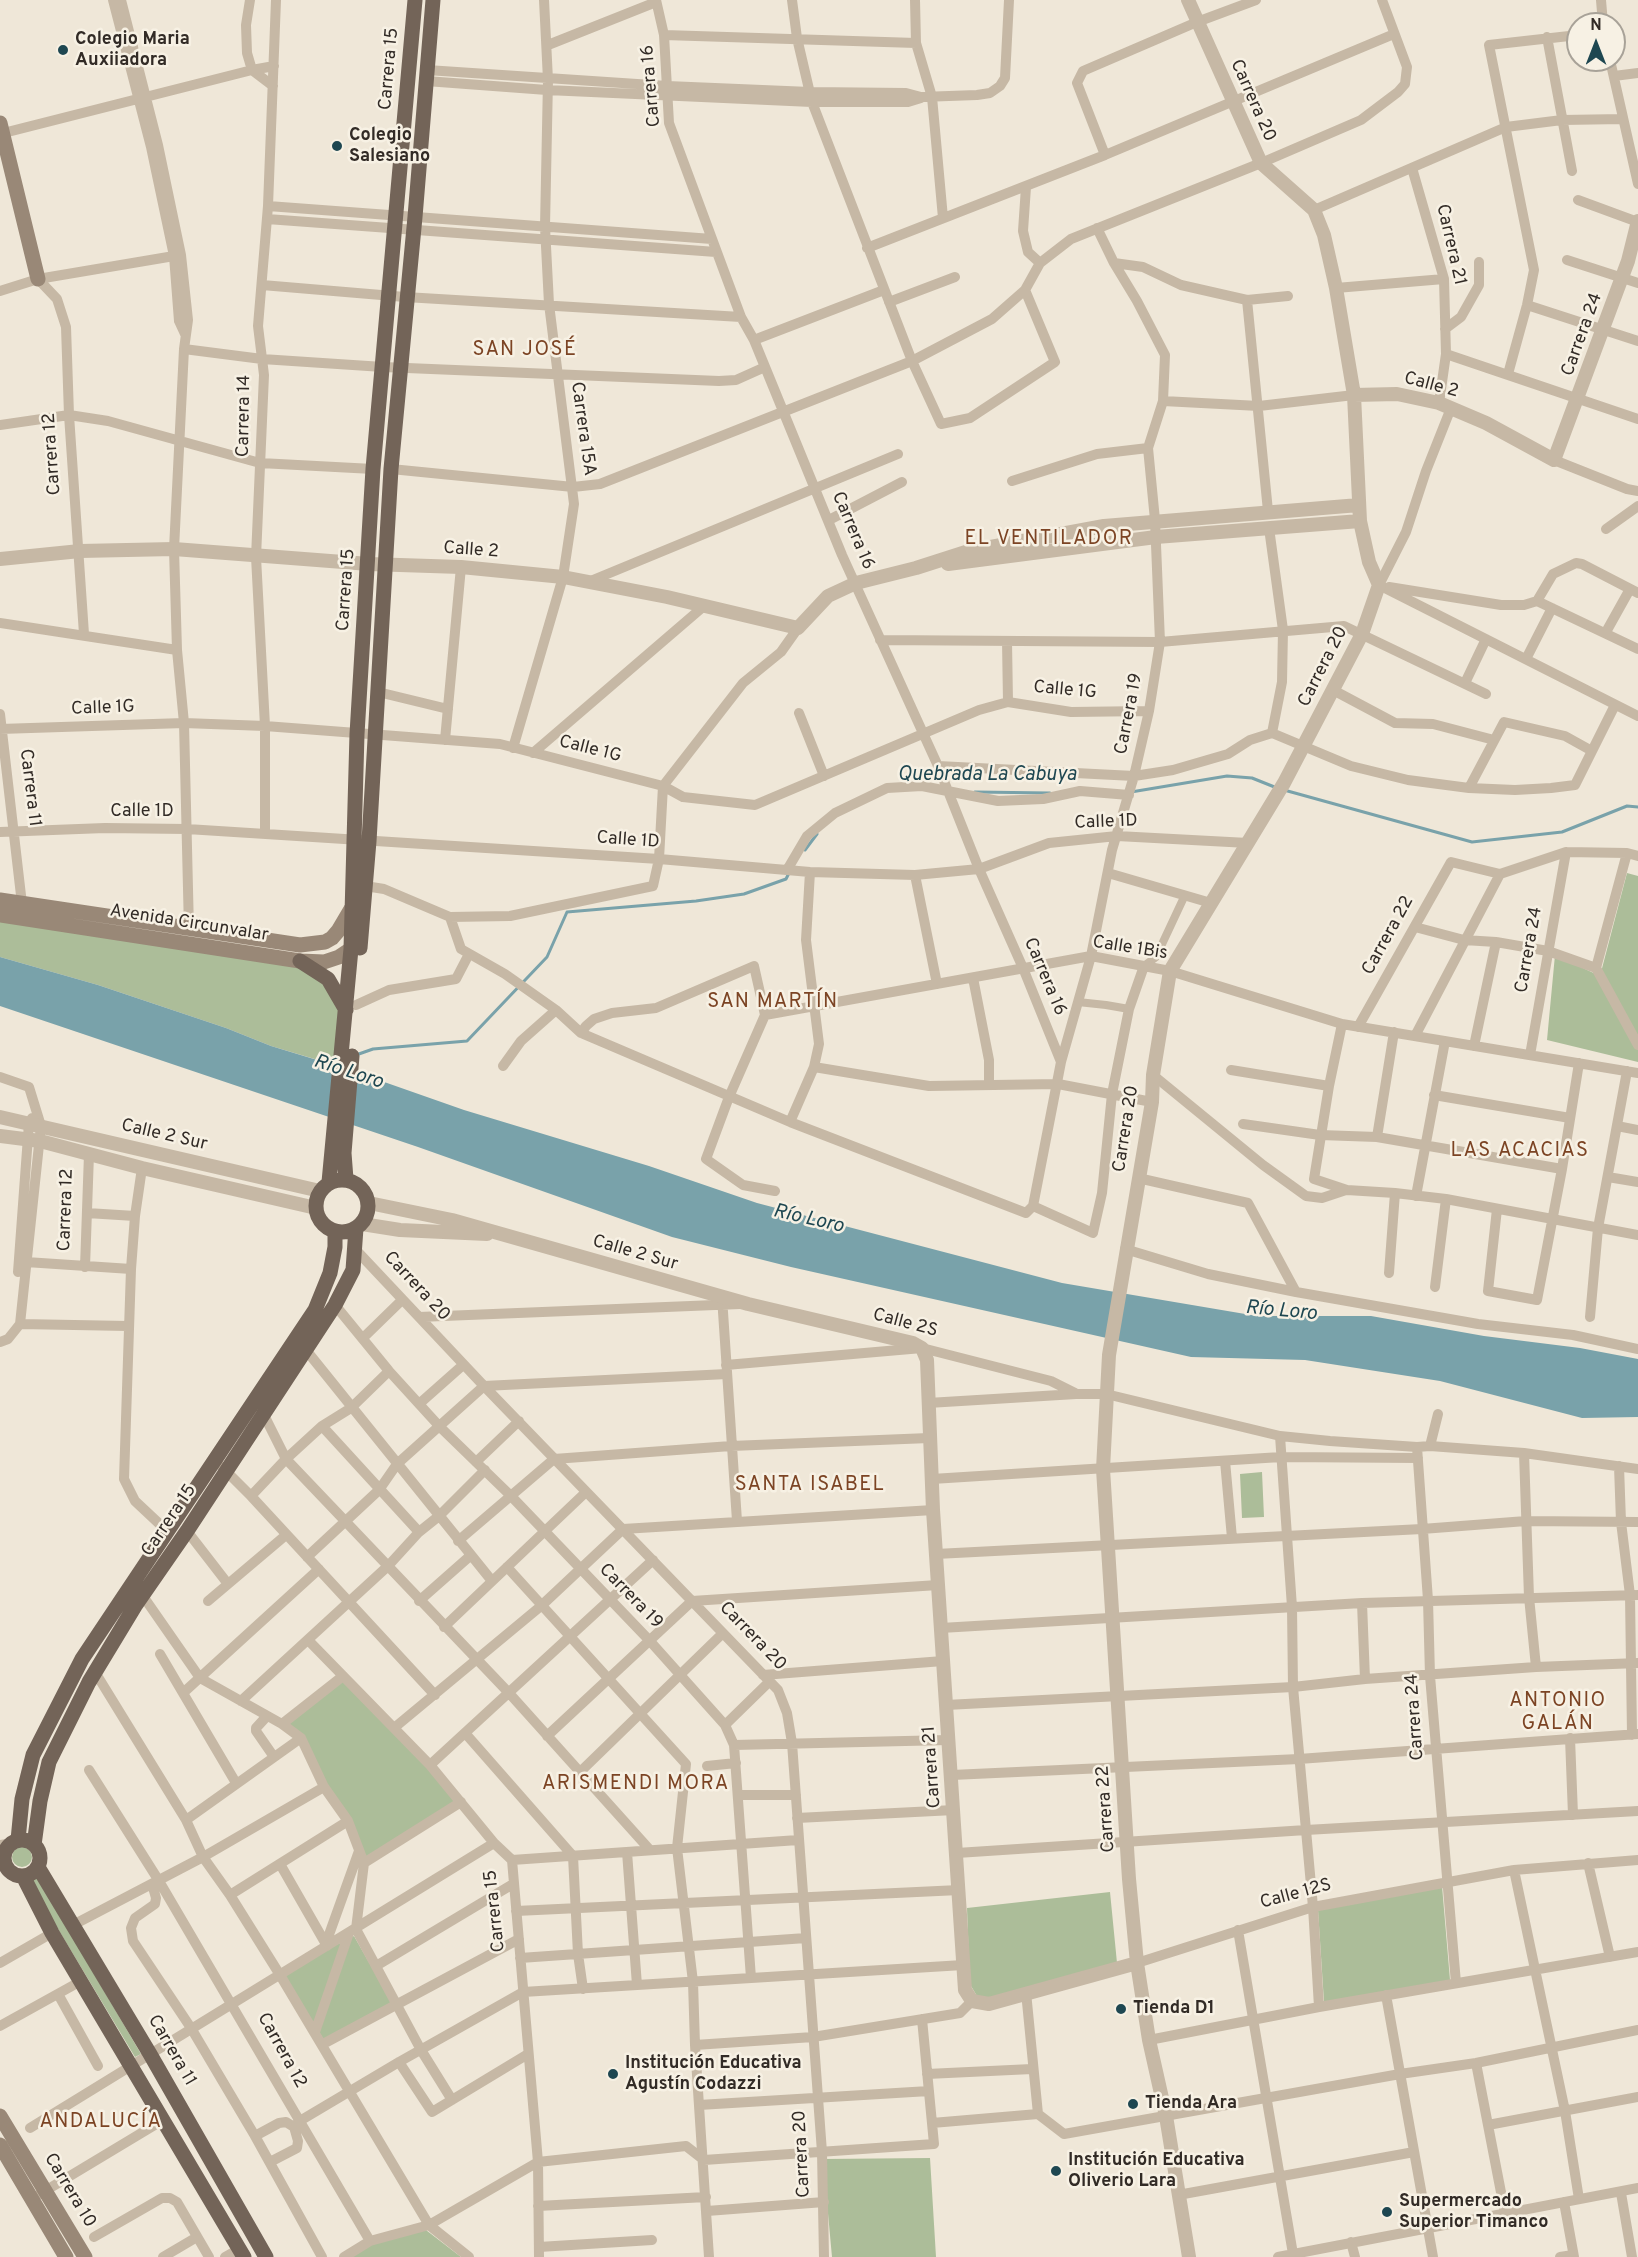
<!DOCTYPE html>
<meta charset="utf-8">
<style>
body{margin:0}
#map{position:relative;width:1638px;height:2257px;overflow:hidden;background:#efe7d8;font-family:Overpass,sans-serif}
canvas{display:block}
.north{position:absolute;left:1566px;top:12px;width:60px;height:60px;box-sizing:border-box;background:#f7f1e4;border:2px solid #a8a298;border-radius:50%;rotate:0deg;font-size:16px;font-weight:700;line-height:24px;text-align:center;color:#322b26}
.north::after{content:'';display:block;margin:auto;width:21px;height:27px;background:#1e4751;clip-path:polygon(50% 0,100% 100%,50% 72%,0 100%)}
</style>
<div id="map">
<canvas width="1638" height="2257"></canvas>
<div class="north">N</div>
</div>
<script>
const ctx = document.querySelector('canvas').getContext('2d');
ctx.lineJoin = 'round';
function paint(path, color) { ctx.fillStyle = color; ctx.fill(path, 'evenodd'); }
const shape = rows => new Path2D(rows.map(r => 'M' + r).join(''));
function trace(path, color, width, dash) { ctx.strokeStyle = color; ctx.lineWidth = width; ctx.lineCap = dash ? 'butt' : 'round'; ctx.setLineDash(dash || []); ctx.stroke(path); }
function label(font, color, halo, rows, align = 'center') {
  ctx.font = font + ' Overpass,sans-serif'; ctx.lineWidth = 5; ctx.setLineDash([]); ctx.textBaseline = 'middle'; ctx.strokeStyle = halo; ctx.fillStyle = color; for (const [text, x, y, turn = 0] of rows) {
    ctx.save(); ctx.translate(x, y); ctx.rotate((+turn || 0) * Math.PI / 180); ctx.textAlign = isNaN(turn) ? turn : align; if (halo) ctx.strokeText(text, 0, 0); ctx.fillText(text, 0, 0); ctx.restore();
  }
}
paint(shape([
 [1627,873,1638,876,1638,1062,1547,1040,1555,955,1600,976],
 [0,915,300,961,341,998,338,1066,271,1046,226,1028,98,985,0,957],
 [1262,1472,1264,1517,1242,1518,1240,1474],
 [343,1676,461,1802,364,1863,301,1738,282,1724],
 '12 1857a10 10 0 1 1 20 0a10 10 0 1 1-20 0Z',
 [36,1875,141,2054,135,2057,28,1879],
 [1442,1886,1450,1980,1324,2002,1318,1910],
 [1110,1892,1117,1963,992,1998,977,1996,971,1986,969,1961,967,1908],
 [354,1936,392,2003,324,2040,284,1976,326,1950],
 [930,2158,936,2257,832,2257,823,2159],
 [422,2227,461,2257,351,2257,371,2244]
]), '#acbd99');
paint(shape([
 [0,957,98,985,226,1028,271,1046,350,1070,464,1110,649,1166,757,1203,1062,1283,1257,1316,1371,1316,1484,1336,1580,1348,1638,1359,1638,1417,1582,1418,1440,1381,1305,1360,1191,1357,791,1267,672,1237,418,1147,0,1006]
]), '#79a2aa');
trace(shape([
 [1284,790,1472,842,1562,832,1627,806,1638,807],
 [975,792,1050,793],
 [1131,792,1227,776,1252,778,1277,788],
 [805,850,817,834],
 [356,1055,373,1049,467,1041,547,957,567,912,696,901,744,894,786,879,789,873]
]), '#79a2aa', 3);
trace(shape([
 [1144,966,1156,957,1185,895],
 [1078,1002,1106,1005,1129,1009]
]), '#c6b8a5', 8);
trace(shape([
 [113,0,151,147,174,256,179,321,185,334],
 [121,0,158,145,181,255,188,320,184,349,174,549,177,650,184,723,189,930],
 [250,0,246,25,247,53,252,70,273,86],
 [656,0,664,35,669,123,741,317,754,340,842,555,938,766,979,869,1023,968,1061,1062],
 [792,0,797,38,812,102,912,361,941,424,970,418,1055,362,1025,290],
 [915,0,916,43,932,97,943,218],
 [1601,0,1603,24],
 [664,35,916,43],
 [1547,37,1572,171],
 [548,45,656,2],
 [1610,60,1638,184],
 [427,70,667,86,810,92,906,93,921,97,977,95,990,93,1000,86,1005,78,1009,0],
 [1614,76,1638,73],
 [426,81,547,90,812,102,908,102,921,98],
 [0,134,252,70,274,66],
 [1105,155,1077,83,1083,71,1197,22,1256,0],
 [1412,168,1444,279,1446,354,1439,403],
 [1026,187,1023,231,1028,252,1040,263],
 [1578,200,1638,222],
 [268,206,712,239],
 [1314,210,1506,127,1562,120,1623,119],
 [267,219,716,252],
 [867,248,1105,155,1394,34],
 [1567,260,1638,283],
 [1114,263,1143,267,1181,285,1247,300,1288,296],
 [38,279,57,299,66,327,69,415,84,634],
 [262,285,405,297,741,317],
 [1336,288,1444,279],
 [0,291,38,279,174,256],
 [1247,300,1268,511],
 [889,302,955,277],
 [1527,305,1638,341],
 [1445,329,1461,317,1479,285,1479,262],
 [754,340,884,290],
 [184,349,262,359,383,367,719,381,736,380,765,367],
 [1446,354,1638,419],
 [1508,374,1527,305,1534,270,1489,45,1578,35],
 [1163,401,1259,406,1354,395],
 [0,425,69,415,108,421,260,463,373,469],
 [1554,460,1627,489,1638,491],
 [391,469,573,487,600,484,912,361,992,319,1025,290,1040,263,1071,239,1261,163,1361,120,1398,92,1405,84,1407,67,1382,0],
 [1012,481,1097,454,1148,448],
 [829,520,902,482],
 [1269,528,1283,630,1282,682,1272,733],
 [1606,529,1638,506],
 [588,582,898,454],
 [1379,585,1638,716],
 [1379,585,1406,532,1426,471,1451,408],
 [1389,587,1501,605,1524,605,1537,601],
 [1537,601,1553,574,1576,563,1582,564,1638,593],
 [1537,601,1638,649],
 [0,623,177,650],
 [1606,632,1630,589],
 [880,640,1160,642,1344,626,1486,694],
 [1007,641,1008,702],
 [1526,659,1552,608],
 [1465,683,1486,639],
 [1333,690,1395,723,1433,724,1494,740],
 [378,692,448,709],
 [799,713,824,776],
 [0,714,22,904],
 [0,729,184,723,265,726,500,744,663,786,683,797,755,805,979,710,1008,702,1071,712,1149,711],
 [445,740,461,567],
 [513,748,563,577,574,504,549,304,545,227,548,80,544,0],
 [533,753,704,606],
 [938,766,1134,776,1173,770,1228,754,1250,740,1272,733,1351,766,1408,780,1469,788,1515,790,1551,788,1575,785,1615,705],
 [1469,788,1504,722,1565,736,1592,751],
 [0,832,105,828,187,829,659,859,810,872,915,875,979,869,1049,843,1117,836,1248,843],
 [265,833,265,726,256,557,264,375,258,326,268,206,276,0],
 [787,870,807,836,835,813,887,788,922,786,998,801,1043,799,1080,791,1129,795],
 [1108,873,1211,903],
 [915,875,937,984],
 [365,886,384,889,450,917,510,916,653,886,659,859,663,786,743,683,781,652,798,628],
 [450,917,461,949,505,974,556,1010,581,1033,790,1122,1026,1213,1033,1206,1061,1062,1091,956,1112,850,1134,776,1149,711,1160,642,1155,520,1148,448,1163,401,1165,355,1137,301,1114,263,1097,228],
 [1415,927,1464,940,1496,942,1548,951,1596,968],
 [1596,968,1627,853],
 [1596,968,1638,1045],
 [973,978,989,1060,989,1085],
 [356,1005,389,990,456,979,469,954],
 [765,1015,1091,956,1170,971,1342,1024,1638,1073],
 [765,1015,729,1097,706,1159,743,1185,775,1191],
 [1342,1024,1329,1086,1314,1179,1347,1190,1395,1193,1446,1199,1638,1235],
 [1358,1027,1451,862,1500,874,1566,852,1627,853,1638,856],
 [581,1033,586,1026,594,1019,612,1013,656,1008,754,966,765,1015],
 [1415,1036,1500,874],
 [1474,1046,1496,942],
 [1530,1055,1566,852],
 [503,1066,521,1041,556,1010],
 [814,1067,929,1086,1058,1084,1152,1102],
 [1231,1070,1329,1086],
 [1153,1075,1263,1165,1306,1196,1322,1198,1346,1190],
 [0,1077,29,1087,41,1126,20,1324,8,1339,0,1342],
 [1434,1095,1570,1118],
 [790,1122,814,1067,819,1044,806,940,810,872],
 [1243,1124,1320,1135,1377,1137,1562,1169],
 [1617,1126,1638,1130],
 [1377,1137,1394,1032],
 [142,1168,135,1216,131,1269,124,1479,135,1501,167,1531],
 [1608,1177,1638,1182],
 [1138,1178,1248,1203,1296,1292],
 [1416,1196,1445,1041],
 [1033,1206,1093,1233,1102,1193,1112,1094,1129,1009,1144,966],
 [1497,1209,1488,1291,1537,1300,1562,1169,1579,1063],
 [87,1213,135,1216],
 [1125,1249,1208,1274,1296,1292,1478,1324,1573,1335,1638,1349],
 [356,1250,484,1386,778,1690,787,1713,792,1743,822,2152,824,2257],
 [26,1262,131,1269],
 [85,1267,89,1154],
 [18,1272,29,1123,32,1118],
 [1389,1273,1395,1193],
 [1435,1287,1446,1199],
 [722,1297,737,1521],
 [335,1305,389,1371,440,1427,511,1496,649,1640,725,1725,734,1745,751,1978],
 [419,1317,740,1304],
 [1590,1317,1598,1228,1627,1071],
 [20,1324,128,1326],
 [363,1338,402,1300],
 [306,1350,492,1581],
 [726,1365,922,1348,1051,1381,1075,1393],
 [928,1403,1076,1394,1106,1394,1280,1436,1330,1441,1417,1447,1430,1446,1524,1453,1638,1469],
 [419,1404,463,1365],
 [264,1415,286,1459,509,1693,650,1850],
 [322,1426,419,1532],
 [1280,1436,1292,1607,1293,1687,1313,1907,1319,2007],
 [1430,1446,1438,1414],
 [1417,1447,1428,1600,1430,1676,1456,1983],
 [1524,1453,1529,1597,1536,1667],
 [1225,1461,1232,1538],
 [476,1462,519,1421],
 [1619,1466,1621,1522,1630,1595,1632,1735],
 [222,1467,251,1496,435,1695],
 [932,1479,1281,1457,1418,1458],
 [251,1496,286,1459,322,1426,351,1408,389,1371],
 [187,1531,228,1584],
 [458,1541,554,1459,731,1446,929,1438],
 [936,1554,1422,1529,1526,1521,1638,1522],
 [307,1557,379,1490,397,1464,484,1386,727,1374],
 [507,1567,686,1764,677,1848,693,1982,695,2045,709,2257],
 [143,1596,200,1678,282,1724,301,1738,324,1787,348,1821,364,1863,356,1929,421,2050,452,2100],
 [208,1601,286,1535],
 [419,1601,470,1556],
 [1362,1603,1365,1679],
 [444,1627,586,1492],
 [941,1628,1362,1603,1638,1595],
 [308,1640,430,1765,494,1843,512,1860,538,2162,539,2257],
 [160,1654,236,1783],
 [95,1672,186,1820,203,1857,230,1895,280,1975,429,2225,469,2257],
 [763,1675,943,1661],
 [183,1693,319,1569],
 [241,1701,388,1566,419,1532,439,1516,485,1470],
 [946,1705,1293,1687,1365,1679,1536,1667,1638,1663],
 [267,1716,256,1728,256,1731,274,1757],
 [282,1724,343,1676],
 [725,1725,770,1681],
 [394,1728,541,1606,623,1529,933,1510],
 [465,1733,573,1856,578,1954,583,1989],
 [547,1736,692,1601,938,1585],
 [1570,1738,1573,1815],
 [734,1745,948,1740],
 [430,1765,653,1560],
 [707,1766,736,1763],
 [89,1770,159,1881,370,2241],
 [579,1773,723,1633],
 [952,1775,1299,1759,1638,1734],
 [738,1795,796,1795],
 [797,1818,954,1810],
 [186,1820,301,1738],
 [627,1852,637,1985],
 [957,1853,1306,1830,1638,1811],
 [512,1860,798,1840],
 [364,1863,461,1802],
 [1588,1863,1610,1957],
 [280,1864,327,1946],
 [1514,1870,1565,2111,1579,2199],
 [152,1884,156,1898,155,1904,135,1918,131,1928,133,1941,191,2028,255,2136,322,2257],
 [230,1895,348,1821],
 [516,1911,959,1890],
 [73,1925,203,1857,324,1787],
 [1238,1930,1293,2254],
 [326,1943,359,1851],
 [520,1958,806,1938],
 [0,1963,52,1933],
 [1137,1963,1313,1907,1514,1870,1638,1860],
 [376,1966,513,1884],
 [1026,1992,1038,2114],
 [58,1994,98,2066],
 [1386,1995,1433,2257],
 [0,2026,81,1981],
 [315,2032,349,1933],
 [1149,2040,1319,2007,1638,1952],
 [323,2044,519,1939],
 [695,2045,813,2037,960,2013,972,2001],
 [399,2062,432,2112,528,2054],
 [1476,2063,1505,2213],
 [927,2074,1032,2069],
 [699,2105,929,2091],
 [932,2123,1038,2114,1064,2134,1400,2074,1476,2063,1638,2030],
 [1488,2125,1638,2097],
 [30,2128,494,1843],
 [255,2136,279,2123,286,2122,294,2127],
 [270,2162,297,2148,298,2141,294,2127,298,2122,399,2062,523,1992,963,1965],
 [1621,2193,1632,2257],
 [40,2194,163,2120],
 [1178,2195,1414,2152],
 [1564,2202,1574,2257],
 [538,2206,706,2197],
 [707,2211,824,2202],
 [94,2237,162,2198,170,2198,177,2202,209,2257],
 [1351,2242,1355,2257],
 [539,2247,652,2240],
 [163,2257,197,2237],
 [225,2257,239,2249],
 [344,2257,370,2241,429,2225,538,2162,686,2146,704,2160,934,2144,922,2019],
 [1278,2257,1638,2188],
 [1560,2257,1573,2255]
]), '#c6b8a5', 10);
trace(shape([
 [1188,0,1261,163,1314,210,1324,235,1336,288,1354,395,1360,521,1369,562,1379,585,1362,634,1284,783,1170,971,1153,1075,1152,1102,1109,1355,1103,1469,1129,1879,1137,1963,1149,2040,1166,2116,1189,2257],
 [1354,395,1397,394,1439,403,1486,423,1554,460,1628,261,1638,221],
 [0,559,80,551,174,549,369,564,461,567,563,577,667,597,798,628,828,596,856,583,916,568,969,551,1104,526,1359,505],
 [948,564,1156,537,1360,521],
 [0,1117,320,1191],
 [0,1136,40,1141,142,1168,316,1208],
 [369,1203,452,1220,748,1304,913,1343,922,1348,927,1360,933,1510,965,1990,972,2001,989,2004,1137,1963],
 [362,1224,400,1230,487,1234],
 [0,1847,7,1846],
 [0,1862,4,1863]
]), '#c6b8a5', 14);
trace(shape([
 [0,123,38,279],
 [0,900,300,945,325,942,332,938,338,931,351,909],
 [0,915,300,961,324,962,339,957,351,949,357,940],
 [0,2116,85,2257],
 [0,2145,66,2257]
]), '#987', 15);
trace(shape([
 [360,948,369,841,391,469,415,217,433,0],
 [300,961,328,979,346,1010],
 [346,1179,344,1153,352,1056],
 '316 1206a26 26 0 1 1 52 0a26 26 0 1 1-52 0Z',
 [329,1182,351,949,357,734,373,469,415,0],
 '4 1858a18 18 0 1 1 36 0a18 18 0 1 1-36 0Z',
 [18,1840,22,1799,33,1755,82,1659,315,1310,330,1273,335,1247,335,1231],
 [34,1845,40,1801,49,1762,89,1682,135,1606,187,1531,335,1305,353,1270,356,1228],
 [38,1867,150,2054,266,2257],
 [23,1876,52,1933,244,2257]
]), '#736458', 15);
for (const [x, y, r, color] of [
 [63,50,6,"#1e4751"],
 [337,146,6,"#1e4751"],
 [1121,2009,6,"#1e4751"],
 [613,2074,6,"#1e4751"],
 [1133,2104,6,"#1e4751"],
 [1056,2171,6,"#1e4751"],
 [1387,2212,6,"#1e4751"]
]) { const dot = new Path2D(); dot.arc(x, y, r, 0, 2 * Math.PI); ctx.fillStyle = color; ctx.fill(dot); trace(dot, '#f7f1e4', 2); }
label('bold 18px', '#322b26', '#f7f1e4', [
 ["Colegio Maria",75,40],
 ["Auxiiadora",75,61],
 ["Colegio",349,136],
 ["Salesiano",349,157],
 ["Tienda D1",1133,2009],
 ["Institución Educativa",625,2064],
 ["Agustín Codazzi",625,2085],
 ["Tienda Ara",1145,2104],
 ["Institución Educativa",1068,2161],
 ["Oliverio Lara",1068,2182],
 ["Supermercado",1399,2202],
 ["Superior Timanco",1399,2223]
], 'left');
label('18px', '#322b26', '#f7f1e4', [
 ["Carrera 15",390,69,-85],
 ["Carrera 16",652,86,-95],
 ["Carrera 20",1252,101,66],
 ["Carrera 21",1450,245,77],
 ["Carrera 24",1583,335,-70],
 ["Calle 2",1431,386,15],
 ["Carrera 14",245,416,-89],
 ["Carrera 15A",582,429,82],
 ["Carrera 12",53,454,-94],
 ["Carrera 16",852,531,67],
 ["Calle 2",471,551,4],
 ["Carrera 15",347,590,-86],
 ["Carrera 20",1324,667,-63],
 ["Calle 1G",1065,691,5],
 ["Calle 1G",103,709,-2],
 ["Carrera 19",1130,714,-79],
 ["Calle 1G",590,750,14],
 ["Carrera 11",29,788,83],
 ["Calle 1D",142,812],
 ["Calle 1D",1106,823,-2],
 ["Calle 1D",628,841,4],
 ["Avenida Circunvalar",189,924,9],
 ["Carrera 22",1389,936,-61],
 ["Calle 1Bis",1130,949,9],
 ["Carrera 24",1530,950,-80],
 ["Carrera 16",1044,977,67],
 ["Carrera 20",1127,1129,-81],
 ["Calle 2 Sur",164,1136,13],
 ["Carrera 12",67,1210,-88],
 ["Calle 2 Sur",635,1254,16],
 ["Carrera 20",416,1287,47],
 ["Calle 2S",905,1324,15],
 ["Carrera 15",170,1521,-56],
 ["Carrera 19",630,1597,46],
 ["Carrera 20",752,1637,46],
 ["Carrera 24",1416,1717,-94],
 ["Carrera 21",933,1767,-94],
 ["Carrera 22",1107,1809,-94],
 ["Calle 12S",1296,1895,-15],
 ["Carrera 15",496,1911,-96],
 ["Carrera 11",171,2051,60],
 ["Carrera 12",281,2051,61],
 ["Carrera 20",803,2154,-93],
 ["Carrera 10",69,2191,59]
]);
ctx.letterSpacing = '1.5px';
label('20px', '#7c4424', '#f7f1e4', [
 ["SAN JOSÉ",525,351],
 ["EL VENTILADOR",1049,540],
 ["SAN MARTÍN",773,1003],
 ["LAS ACACIAS",1520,1152],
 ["SANTA ISABEL",810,1486],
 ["ANTONIO",1558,1702],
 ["GALÁN",1558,1725],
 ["ARISMENDI MORA",636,1785],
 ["ANDALUCÍA",101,2123]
]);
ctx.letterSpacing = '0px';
label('italic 20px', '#1e4751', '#f7f1e4', [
 ["Quebrada La Cabuya",987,776],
 ["Río Loro",348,1073,18],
 ["Río Loro",808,1220,13],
 ["Río Loro",1281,1312,5]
]);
</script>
